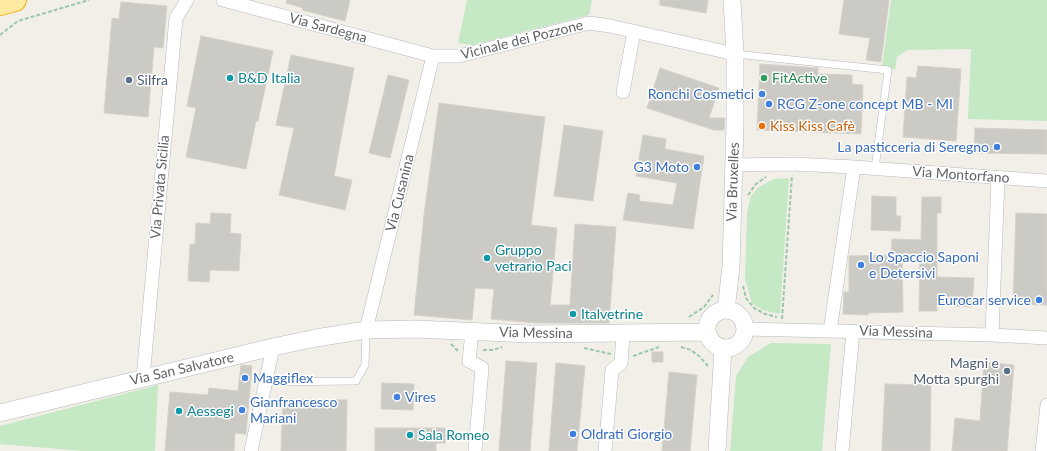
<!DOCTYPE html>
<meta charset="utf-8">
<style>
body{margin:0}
canvas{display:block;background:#f1efe8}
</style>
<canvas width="1047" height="451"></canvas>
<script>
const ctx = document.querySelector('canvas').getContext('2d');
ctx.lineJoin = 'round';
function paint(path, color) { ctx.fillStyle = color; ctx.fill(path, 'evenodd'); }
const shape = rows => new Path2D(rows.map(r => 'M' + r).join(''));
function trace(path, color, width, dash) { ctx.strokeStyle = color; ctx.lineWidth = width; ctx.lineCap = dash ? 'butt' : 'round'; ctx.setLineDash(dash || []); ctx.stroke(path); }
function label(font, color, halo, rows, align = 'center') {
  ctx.font = font + ' Lato,sans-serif'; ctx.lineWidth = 3; ctx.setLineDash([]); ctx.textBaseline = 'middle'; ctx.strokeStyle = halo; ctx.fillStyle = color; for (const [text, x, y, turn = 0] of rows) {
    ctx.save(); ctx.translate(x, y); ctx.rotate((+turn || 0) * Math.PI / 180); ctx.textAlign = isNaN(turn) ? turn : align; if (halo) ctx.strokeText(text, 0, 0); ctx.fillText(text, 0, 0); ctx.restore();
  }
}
paint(shape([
 [467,0,592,0,589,15,473,45,458,43],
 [891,0,1047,0,1047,121,968,119,971,49,907,50,897,57,895,70,882,67],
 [789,178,780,314,762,310,752,303,745,279,747,212,751,196,759,187,774,179],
 [771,343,831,344,822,451,730,451,736,376,748,357],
 [158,385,155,451,83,451,0,444,0,426]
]), '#c5e8c5');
const building = shape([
 [287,0,350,0,345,21,302,10,303,8,286,3,287,0],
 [660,0,708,0,706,13,660,5,660,0],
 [844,0,889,0,881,62,866,60,870,38,839,34,844,0],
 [121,2,167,6,163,48,154,47,148,117,104,113,112,18,119,19,121,2],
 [201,36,273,51,258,121,256,121,246,169,186,157,196,108,187,106,201,36],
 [291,55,354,68,334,176,352,180,345,210,279,195,294,128,276,125,291,55],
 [760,64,818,68,818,74,852,75,852,84,863,85,861,134,757,130,760,64],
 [918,66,961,69,956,141,903,137,907,77,916,78,918,66],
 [660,68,719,88,709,118,725,118,724,130,714,130,647,108,660,68],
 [388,75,409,80,390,158,369,153,388,75],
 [439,103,545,117,531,225,557,228,550,305,570,305,575,224,616,227,609,323,536,323,491,319,494,289,475,288,472,320,414,315,424,215,439,103],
 [564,125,603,131,593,201,554,196,564,125],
 [975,128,1047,130,1047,154,974,153,975,128],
 [643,135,666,139,665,149,704,156,693,229,623,220,628,193,640,195,639,201,673,205,677,183,636,176,643,135],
 [872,196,896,197,896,216,901,216,900,231,871,230,872,196],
 [922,197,941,197,941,213,937,213,937,277,974,278,972,307,937,305,937,311,919,311,920,254,902,253,903,312,868,313,868,315,843,314,844,292,849,292,849,256,891,255,892,239,921,240,922,197],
 [211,213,231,214,230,233,241,234,239,271,210,270,209,282,188,281,190,244,195,244,196,223,210,224,211,213],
 [1016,213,1047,214,1047,305,1013,304,1016,213],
 [652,352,663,352,663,362,652,362,652,352],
 [506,361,537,363,530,451,499,451,506,361],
 [984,362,1014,365,1007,451,952,451,955,418,980,421,984,362],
 [556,363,585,366,577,451,549,451,556,363],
 [241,365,252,366,246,434,235,433,234,451,165,451,170,392,208,395,209,388,238,391,241,365],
 [669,372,697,375,690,451,662,451,669,372],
 [382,383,414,384,413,410,381,409,382,383],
 [885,384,931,385,930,451,882,451,885,384],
 [283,399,347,400,346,451,281,451,283,399],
 [375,428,445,428,445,443,436,443,436,451,375,451,375,428]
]);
paint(building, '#cccac5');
trace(building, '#d6d1c6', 1);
const service = shape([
 [735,54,888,70,875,168],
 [266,382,356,381,365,365,366,330]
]);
const minor = shape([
 [223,0,433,56,459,56,589,23,610,26,735,54],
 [623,92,634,31],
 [733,165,793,164,854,167,1047,181],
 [745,329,992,335,1047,338],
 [366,330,433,56],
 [830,331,854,167],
 [472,332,469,361,482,368,475,451],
 [992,335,998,178],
 [143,378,176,18,187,0],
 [251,451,273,347],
 [605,451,612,370,621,363,623,334],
 [842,451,853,331],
 [1042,451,1047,405]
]);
const tertiary = shape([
 [726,310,731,267,735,123,735,54,732,0],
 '707 329a19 19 0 1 1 38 0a19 19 0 1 1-38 0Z',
 [0,413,273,347,316,338,366,330,415,329,531,334,707,332],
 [717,451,723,348]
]);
const trunk = shape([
 [0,4,15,0]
]);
trace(service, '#b5b8bc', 8);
trace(minor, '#b5b8bc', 14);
trace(tertiary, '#b5b8bc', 18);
trace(trunk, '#f9ab00', 24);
trace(shape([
 [0,35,18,21,89,0],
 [748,195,756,184,766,177],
 [743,286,746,298,754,308,765,314,777,317],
 [689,317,704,307,713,295],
 [782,319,792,175],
 [451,344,458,351],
 [681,347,691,350,699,356,708,366],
 [584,348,611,354],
 [483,350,493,350,502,347],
 [633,356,659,347]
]), '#9cc7a9', 2, [4, 2]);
trace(service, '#fff', 7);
trace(minor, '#fff', 13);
trace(tertiary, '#fff', 17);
trace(trunk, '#feeaa1', 22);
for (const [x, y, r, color] of [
 [230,78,4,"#0f9aa8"],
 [764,78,4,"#2e9e5b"],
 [129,80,4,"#5c6f8a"],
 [762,94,4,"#3f7fe0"],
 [769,104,4,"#3f7fe0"],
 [762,126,4,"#e8710a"],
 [997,147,4,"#3f7fe0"],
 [697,167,4,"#3f7fe0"],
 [487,258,4,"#0f9aa8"],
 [861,265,4,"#3f7fe0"],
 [1039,300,4,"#3f7fe0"],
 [573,314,4,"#0f9aa8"],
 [1007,371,4,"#5c6f8a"],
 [245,378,4,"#3f7fe0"],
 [397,397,4,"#3f7fe0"],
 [242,410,4,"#3f7fe0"],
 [179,411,4,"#0f9aa8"],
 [573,434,4,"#3f7fe0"],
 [410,435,4,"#0f9aa8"]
]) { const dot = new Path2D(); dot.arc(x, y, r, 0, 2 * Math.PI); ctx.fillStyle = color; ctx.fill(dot); trace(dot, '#fff', 1.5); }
label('14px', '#5f6368', '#fff', [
 ["Via Sardegna",328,28,15],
 ["Vicinale dei Pozzone",522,40,-14],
 ["Via Montorfano",961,175,4],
 ["Via Bruxelles",733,182,-88],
 ["Via Privata Sicilia",160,187,-85],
 ["Via Cusanina",400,193,-76],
 ["Via Messina",896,332,2],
 ["Via Messina",536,333,1],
 ["Via San Salvatore",182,369,-13]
]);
label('14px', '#0d838f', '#fff', [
 ["B&D Italia",238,78],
 ["Gruppo",495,250],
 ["vetrario Paci",495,266],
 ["Italvetrine",581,314],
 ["Aessegi",187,411],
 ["Sala Romeo",418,435]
], 'left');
label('14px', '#27864d', '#fff', [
 ["FitActive",772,78]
], 'left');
label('14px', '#4e5e75', '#fff', [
 ["Silfra",137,80],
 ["Magni e",999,363,"right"],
 ["Motta spurghi",999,379,"right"]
], 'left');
label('14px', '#366cbe', '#fff', [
 ["Ronchi Cosmetici",754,94,"right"],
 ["RCG Z-one concept MB - MI",777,104],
 ["La pasticceria di Seregno",989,147,"right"],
 ["G3 Moto",689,167,"right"],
 ["Lo Spaccio Saponi",869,257],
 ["e Detersivi",869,273],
 ["Eurocar service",1031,300,"right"],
 ["Maggiflex",253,378],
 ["Vires",405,397],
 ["Gianfrancesco",250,402],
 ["Mariani",250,418],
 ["Oldrati Giorgio",581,434]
], 'left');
label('14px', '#c56008', '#fff', [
 ["Kiss Kiss Cafè",770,126]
], 'left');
</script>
